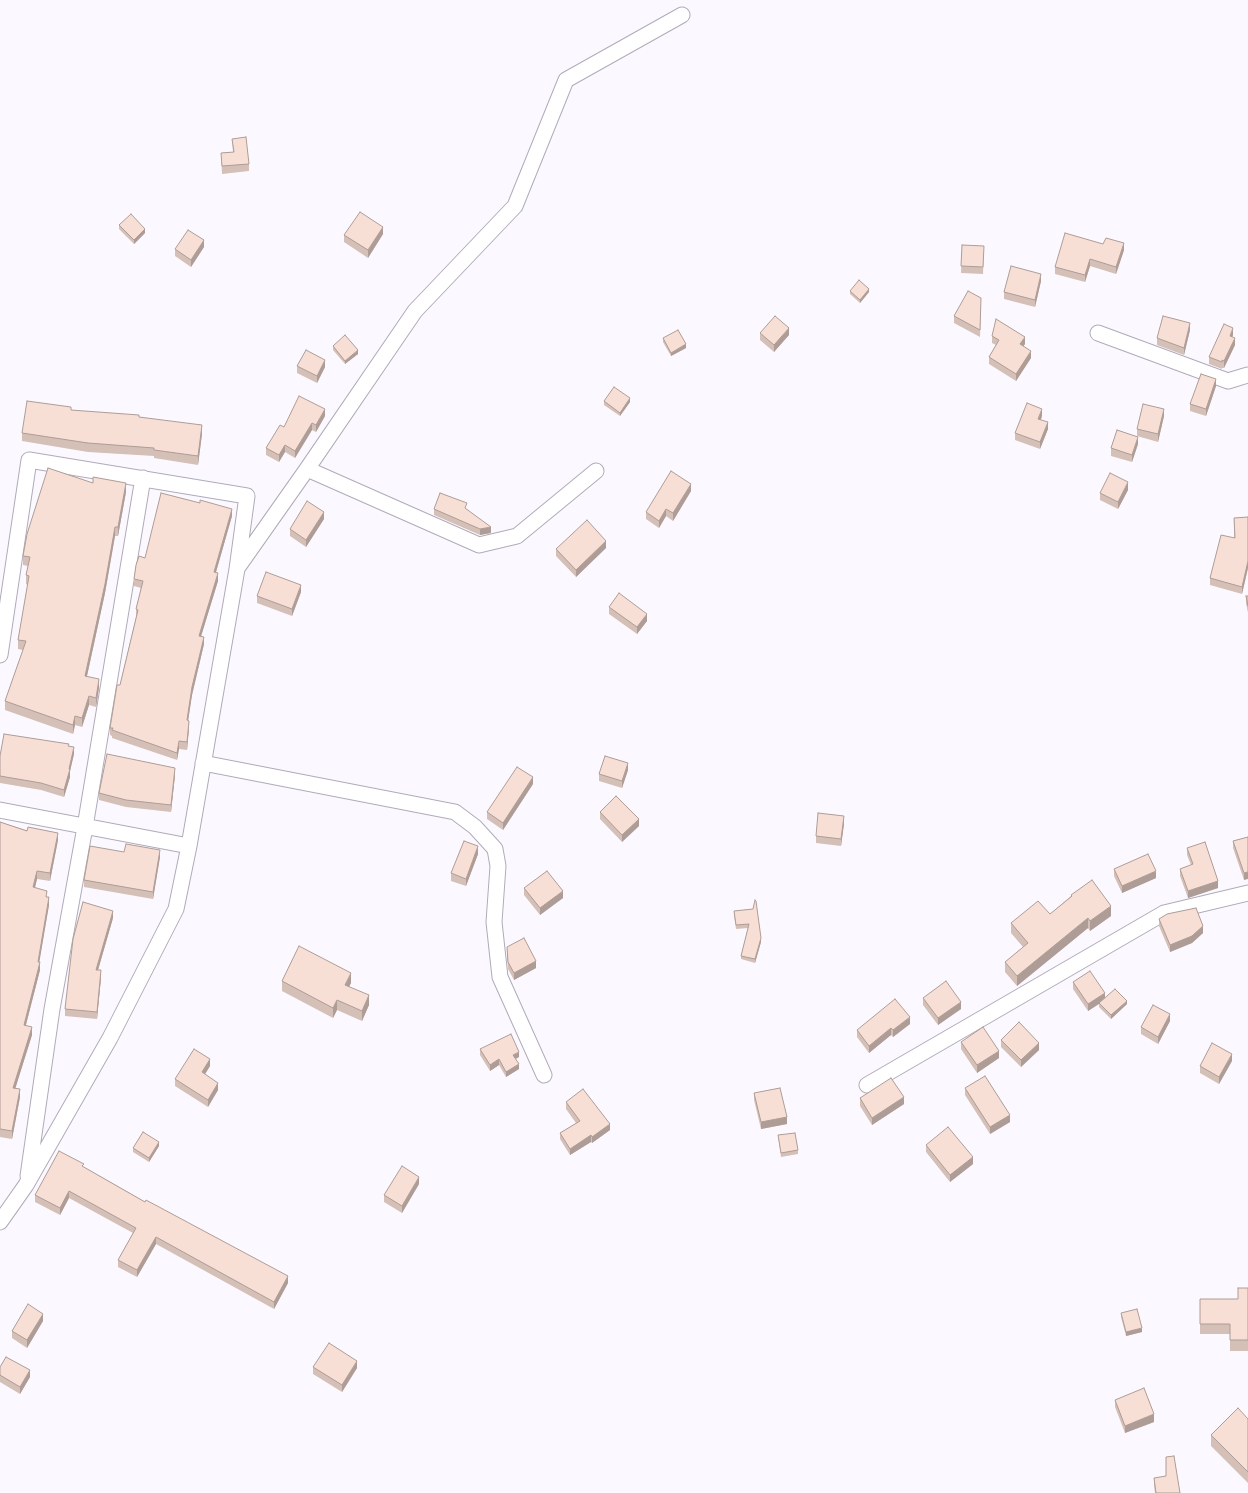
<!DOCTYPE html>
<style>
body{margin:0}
canvas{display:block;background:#fbf9ff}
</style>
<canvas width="1248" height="1493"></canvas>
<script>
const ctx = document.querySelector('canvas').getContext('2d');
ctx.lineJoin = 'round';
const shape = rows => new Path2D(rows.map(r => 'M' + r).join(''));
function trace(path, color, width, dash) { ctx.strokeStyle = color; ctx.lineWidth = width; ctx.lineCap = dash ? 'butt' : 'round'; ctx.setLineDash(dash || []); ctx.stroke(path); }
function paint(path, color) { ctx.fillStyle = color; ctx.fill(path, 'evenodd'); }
const minor = shape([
 [1098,333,1228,381,1248,375],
 [307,469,479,545,517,536,596,471],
 [238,567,307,469,415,311,515,206,566,80,682,15],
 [0,655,29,460,247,496,237,569,189,846,176,909,110,1038,26,1185,0,1222],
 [203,763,455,812,475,827,495,849,498,866,494,922,500,977,544,1075],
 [0,810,189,846],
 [867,1085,1164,913,1248,893],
 [28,1176,52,1009,85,827,143,478]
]);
trace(minor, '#b1abb9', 17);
trace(minor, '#fff', 15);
paint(shape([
 [232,139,249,164,249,171,222,174,221,153,233,152],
 [119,225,145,233,134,244,119,229],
 [383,234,368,258,344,242,344,235],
 [962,245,984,253,983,274,961,273],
 [204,247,191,267,175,256,175,249],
 [1124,250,1116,274,1090,266,1085,282,1055,274,1055,267],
 [1041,281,1035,307,1004,299,1004,292],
 [850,291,869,292,860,303,850,294],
 [981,305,980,337,954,323,954,316],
 [1190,330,1184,355,1157,345,1157,338],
 [760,333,789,335,774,352,760,340],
 [1233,335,1232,337,1235,345,1224,368,1222,368,1222,369,1209,364,1209,357],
 [992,336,1025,344,1023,346,1031,358,1016,381,989,364,989,357,996,345,992,343],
 [663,338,686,348,671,356,663,342],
 [333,346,358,354,345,364,333,350],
 [297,366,325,367,317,383,297,373],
 [1216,386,1206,416,1190,411,1190,404],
 [604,401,630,402,620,416,604,405],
 [71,410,139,417,202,434,198,465,154,458,154,456,88,452,22,441,22,433],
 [325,416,316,432,312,430,295,458,285,452,279,462,266,455,266,448,284,427],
 [1042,416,1041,420,1048,429,1040,449,1015,440,1015,433],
 [1164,416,1158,442,1137,436,1137,429],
 [1138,444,1132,462,1111,456,1111,448],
 [93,483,126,492,118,536,115,536,105,593,87,676,99,688,96,707,89,705,82,727,75,725,73,734,5,710,5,701,23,650,18,649,18,640,28,585,26,584,26,575,28,566,23,565,23,556],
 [1128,490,1118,509,1100,500,1100,493],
 [691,491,673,521,666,516,659,528,646,519,646,512],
 [434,509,467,509,491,533,480,535,434,515],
 [232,516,216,572,218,581,201,636,204,644,192,695,188,721,189,728,187,750,179,749,177,760,112,738,112,736,110,735,110,728,120,685,136,617,136,609,141,588,134,586,134,579,145,558],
 [1248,517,1248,568,1242,594,1210,585,1210,578,1234,538,1234,518],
 [324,519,306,547,290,536,290,529],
 [606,548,576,577,556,556,556,549],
 [301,592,292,616,257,603,257,596],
 [1246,596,1248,596,1248,613,1246,603],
 [609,607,647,621,637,634,609,614],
 [69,746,74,754,70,771,70,777,64,797,41,790,0,783,0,756],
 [628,770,622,788,599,781,599,774],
 [175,775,171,812,126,807,99,800,99,793],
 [533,784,503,830,487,819,487,812],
 [600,812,639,826,622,842,600,819],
 [0,822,58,840,50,881,37,879,35,888,47,897,49,905,39,962,40,970,26,1025,32,1035,15,1088,20,1097,12,1139,0,1137],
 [844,824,841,846,816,843,816,836],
 [1248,837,1244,880,1233,848,1233,841],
 [1187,848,1218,888,1188,898,1180,876,1180,869,1191,865,1187,855],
 [124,852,160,857,153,899,84,887,84,880],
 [478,854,466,886,451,881,451,873],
 [1114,869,1156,878,1122,893,1114,876],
 [524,888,563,898,540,915,524,895],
 [1071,895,1111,916,1090,931,1088,928,1017,986,1005,972,1005,962,1023,947,1011,933,1011,923,1050,914,1071,896],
 [753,909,761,942,755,963,741,959,741,956,748,928,736,929,734,915,734,911],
 [113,918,98,970,101,978,97,1019,65,1016,65,1009],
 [1159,919,1203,933,1192,943,1170,952,1159,926],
 [507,947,536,968,514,980,508,969,507,954],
 [282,981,351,983,349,986,369,1005,362,1021,337,1010,333,1018,282,991],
 [1073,982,1105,998,1127,1004,1111,1019,1099,1007,1099,1004,1088,1011,1073,989],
 [923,998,961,1009,938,1025,923,1005],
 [1170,1021,1158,1044,1141,1034,1141,1027],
 [910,1024,893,1037,891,1035,869,1053,857,1037,857,1030],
 [1001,1040,1039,1050,1021,1067,1001,1047],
 [961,1042,999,1058,977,1073,961,1049],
 [480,1049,519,1057,516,1059,519,1069,506,1077,499,1065,490,1071,480,1055],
 [1232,1061,1219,1084,1200,1073,1200,1066],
 [210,1066,205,1074,218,1090,208,1107,175,1086,175,1079],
 [965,1088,1010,1122,990,1134,965,1095],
 [754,1093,787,1124,761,1129,754,1100],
 [860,1098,904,1104,872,1125,860,1106],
 [566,1102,610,1130,592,1143,591,1142,570,1155,560,1139,560,1133,576,1123,566,1109],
 [778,1135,798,1150,798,1154,781,1157],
 [926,1145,973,1164,950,1182,926,1152],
 [159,1146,149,1162,133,1152,133,1148],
 [84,1167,288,1283,274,1309,156,1244,137,1277,118,1267,118,1260,133,1233,69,1198,60,1215,35,1202,35,1195],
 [419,1184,402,1213,384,1202,384,1195],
 [1248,1288,1248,1351,1230,1351,1230,1334,1200,1334,1200,1299,1238,1299],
 [1121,1313,1142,1332,1126,1336,1121,1317],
 [43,1321,27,1348,12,1338,12,1331],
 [0,1367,30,1377,20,1394,0,1382],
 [313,1367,357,1368,342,1392,313,1374],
 [1115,1400,1154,1422,1125,1433,1115,1407],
 [1248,1419,1248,1483,1211,1446,1211,1435],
 [1154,1478,1180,1493,1155,1493,1154,1485]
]), '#d5c0b8');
paint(shape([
 [383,227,383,234,368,258,368,250],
 [145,229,145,233,134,244,134,240],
 [204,240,204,247,191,267,191,260],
 [1124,243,1124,250,1116,274,1116,267],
 [1090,259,1090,266,1085,282,1085,275],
 [1041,274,1041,281,1035,307,1035,300],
 [869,289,869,292,860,303,860,300],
 [1190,323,1190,330,1184,355,1184,348],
 [789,328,789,335,774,352,774,345],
 [1233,328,1233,335,1230,343,1230,336],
 [1025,337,1025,344,1020,351,1020,344],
 [1235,338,1235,345,1224,368,1224,361],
 [686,344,686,348,671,356,671,353],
 [358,350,358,354,345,364,345,361],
 [1031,351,1031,358,1016,381,1016,374],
 [325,360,325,367,317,383,317,376],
 [1216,379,1216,386,1206,416,1206,409],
 [630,398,630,402,620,416,620,413],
 [325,409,325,416,316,432,316,425],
 [1042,409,1042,416,1038,426,1038,419],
 [1164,409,1164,416,1158,442,1158,434],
 [1048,422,1048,429,1040,449,1040,442],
 [312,423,312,430,295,458,295,451],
 [202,425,202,434,198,465,198,456],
 [1138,437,1138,444,1132,462,1132,455],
 [285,445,285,452,279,462,279,455],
 [1128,482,1128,490,1118,509,1118,502],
 [126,483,126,492,118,536,118,527],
 [691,484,691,491,673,521,673,513],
 [232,509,232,516,214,579,214,572],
 [666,509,666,516,659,528,659,521],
 [324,512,324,519,306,547,306,540],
 [115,527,115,536,105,593,85,685,85,676],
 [491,527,491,533,480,535,480,529],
 [606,541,606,548,576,577,576,570],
 [1248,561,1248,568,1242,594,1242,587],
 [218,573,218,581,199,643,199,636],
 [301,585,301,592,292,616,292,609],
 [647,614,647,621,637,634,637,627],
 [204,637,204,644,192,695,187,728,187,720,192,687],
 [99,679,99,688,96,707,96,698],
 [89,696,89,705,82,727,82,718],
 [75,716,75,725,73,734,73,725],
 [189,721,189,728,187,750,187,742],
 [179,741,179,749,177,760,177,753],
 [74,747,74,754,70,771,70,777,64,797,64,790],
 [628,763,628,770,622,788,622,781],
 [175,768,175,775,171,812,171,805],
 [533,777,533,784,503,830,503,823],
 [844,816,844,824,841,846,841,839],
 [639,819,639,826,622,842,622,835],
 [58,833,58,840,50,881,50,873],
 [478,846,478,854,466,886,466,879],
 [160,850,160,857,153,899,153,892],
 [37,871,37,879,33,895,33,887],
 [1156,871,1156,878,1122,893,1122,886],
 [1248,872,1248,879,1244,880,1244,873],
 [1218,881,1218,888,1188,898,1188,891],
 [563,891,563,898,540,915,540,908],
 [49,897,49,905,38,970,38,962],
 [1111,906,1111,916,1090,931,1090,921],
 [113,911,113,918,96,977,96,970],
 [1088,918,1088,928,1017,986,1017,976],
 [1203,926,1203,933,1192,943,1170,952,1170,945],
 [761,938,761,942,755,963,755,959],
 [536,961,536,968,514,980,514,973],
 [40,962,40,970,24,1032,24,1025],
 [101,970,101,978,97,1019,97,1012],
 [351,973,351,983,345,995,345,985],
 [1105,993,1105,1000,1088,1011,1088,1004],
 [369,995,369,1005,362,1021,362,1011],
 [337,1000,337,1010,333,1018,333,1008],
 [1127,1001,1127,1004,1111,1019,1111,1015],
 [961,1002,961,1009,938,1025,938,1018],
 [1170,1014,1170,1021,1158,1044,1158,1037],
 [910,1017,910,1024,893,1037,893,1030],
 [32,1027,32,1035,13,1096,13,1088],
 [891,1028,891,1035,869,1053,869,1046],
 [1039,1043,1039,1050,1021,1067,1021,1060],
 [999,1051,999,1058,977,1073,977,1065],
 [519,1052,519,1057,513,1060,513,1055],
 [1232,1054,1232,1061,1219,1084,1219,1077],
 [210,1059,210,1066,202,1079,202,1072],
 [499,1059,499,1065,490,1071,490,1065],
 [519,1064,519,1069,506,1077,506,1072],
 [218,1083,218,1090,208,1107,208,1100],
 [20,1089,20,1097,12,1139,12,1131],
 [904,1097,904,1104,872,1125,872,1118],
 [1010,1115,1010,1122,990,1134,990,1127],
 [787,1117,787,1124,761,1129,761,1122],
 [610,1124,610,1130,592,1143,592,1137],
 [591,1135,591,1142,570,1155,570,1149],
 [159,1142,159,1146,149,1162,149,1158],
 [973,1157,973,1164,950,1182,950,1175],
 [419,1177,419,1184,402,1213,402,1206],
 [69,1191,69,1198,60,1215,60,1208],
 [156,1237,156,1244,137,1277,137,1270],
 [288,1276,288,1283,274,1309,274,1302],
 [43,1314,43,1321,27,1348,27,1340],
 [1142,1328,1142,1332,1126,1336,1126,1332],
 [357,1361,357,1368,342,1392,342,1385],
 [30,1370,30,1377,20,1394,20,1387],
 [1154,1414,1154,1422,1125,1433,1125,1426]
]), '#ae9c96');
const building = shape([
 [246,137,249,164,222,166,221,153,234,152,232,139,246,137],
 [360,212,383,227,368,250,344,235,360,212],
 [131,214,145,229,134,240,119,225,131,214],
 [188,230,204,240,191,260,175,249,188,230],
 [1065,233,1103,244,1106,238,1124,243,1116,267,1090,259,1085,275,1055,267,1065,233],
 [962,245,984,246,983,267,961,266,962,245],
 [1011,266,1041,274,1035,300,1004,292,1011,266],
 [859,280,869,289,860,300,850,291,859,280],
 [968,291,981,298,980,330,954,316,968,291],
 [775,316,789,328,774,345,760,333,775,316],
 [1163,316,1190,323,1184,348,1157,338,1163,316],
 [996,319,1025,337,1020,344,1031,351,1016,374,989,357,999,340,992,336,996,319],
 [1224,324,1233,328,1230,336,1235,338,1224,361,1222,360,1222,362,1209,357,1224,324],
 [678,330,686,344,671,353,663,338,678,330],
 [345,335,358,350,345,361,333,346,345,335],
 [306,350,325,360,317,376,297,366,306,350],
 [1201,374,1216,379,1206,409,1190,404,1201,374],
 [614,387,630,398,620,413,604,401,614,387],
 [299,396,325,409,316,425,312,423,295,451,285,445,279,455,266,448,280,425,284,427,299,396],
 [27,401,71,407,71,410,139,415,139,417,202,425,198,456,154,450,154,448,88,443,22,433,27,401],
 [1027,403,1042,409,1038,419,1048,422,1040,442,1015,433,1027,403],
 [1143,404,1164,409,1158,434,1137,429,1143,404],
 [1117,430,1138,437,1132,455,1111,448,1117,430],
 [48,468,93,483,93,477,126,483,118,527,115,527,105,584,85,676,99,679,96,698,89,696,82,718,75,716,73,725,5,701,26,641,18,640,29,576,26,575,30,557,23,556,27,534,48,468],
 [671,471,691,484,673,513,666,509,659,521,646,512,671,471],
 [1110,473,1128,482,1118,502,1100,493,1110,473],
 [161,493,200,503,200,500,232,509,214,572,218,573,199,636,204,637,192,687,187,720,189,721,187,742,179,741,177,753,112,730,113,728,110,728,117,685,120,685,138,610,136,609,143,581,134,579,136,565,139,556,145,558,161,493],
 [440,493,467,503,465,508,491,527,480,529,434,509,440,493],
 [307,501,324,512,306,540,290,529,307,501],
 [1248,517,1248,561,1242,587,1210,578,1221,535,1235,538,1234,518,1248,517],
 [587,520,606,541,576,570,556,549,587,520],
 [266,572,301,585,292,609,257,596,266,572],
 [619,593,647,614,637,627,609,607,619,593],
 [1246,596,1248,596,1248,606,1246,596],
 [4,734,69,744,68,746,74,747,69,769,70,769,64,790,41,783,0,776,0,756,4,734],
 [107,754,175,768,171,805,126,800,99,793,107,754],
 [605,756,628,763,622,781,599,774,605,756],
 [517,767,533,777,503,823,487,812,517,767],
 [616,796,639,819,622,835,600,812,616,796],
 [818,813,844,816,841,839,816,836,818,813],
 [0,822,27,831,28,827,58,833,50,873,37,871,33,887,47,891,46,897,49,897,38,962,40,962,24,1025,32,1027,13,1088,20,1089,12,1131,0,1129,0,822],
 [1248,837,1248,872,1244,873,1233,841,1248,837],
 [464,841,478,846,466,879,451,873,464,841],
 [1205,842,1218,881,1188,891,1180,869,1193,864,1187,848,1205,842],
 [126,844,160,850,153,892,84,880,90,846,124,852,126,844],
 [1148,854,1156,871,1122,886,1114,869,1148,854],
 [547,871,563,891,540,908,524,888,547,871],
 [1092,880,1111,906,1090,921,1088,918,1017,976,1005,962,1028,943,1011,923,1038,901,1050,914,1072,896,1071,895,1092,880],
 [755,900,756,901,761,938,755,959,741,956,749,924,736,925,734,911,753,909,755,900],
 [83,902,113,911,96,970,101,970,97,1012,65,1009,73,939,83,902],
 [1196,908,1203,926,1192,936,1170,945,1159,919,1167,914,1196,908],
 [524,938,536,961,514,973,508,962,507,947,524,938],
 [299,946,351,973,345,985,369,995,362,1011,337,1000,333,1008,282,981,299,946],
 [1090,971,1105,993,1088,1004,1073,982,1090,971],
 [946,981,961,1002,938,1018,923,998,946,981],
 [1115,989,1127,1001,1111,1015,1099,1003,1115,989],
 [895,999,910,1017,893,1030,891,1028,869,1046,857,1030,895,999],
 [1153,1005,1170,1014,1158,1037,1141,1027,1153,1005],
 [1019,1022,1039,1043,1021,1060,1001,1040,1019,1022],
 [983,1027,999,1051,977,1065,961,1042,983,1027],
 [511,1034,519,1052,513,1055,519,1064,506,1072,499,1059,490,1065,480,1049,511,1034],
 [1212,1043,1232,1054,1219,1077,1200,1066,1212,1043],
 [194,1049,210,1059,202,1072,218,1083,208,1100,175,1079,194,1049],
 [985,1076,1010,1115,990,1127,965,1088,985,1076],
 [891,1078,904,1097,872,1118,860,1098,891,1078],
 [780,1088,787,1117,761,1122,754,1093,780,1088],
 [583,1089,610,1124,592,1137,591,1135,570,1149,560,1133,580,1121,566,1102,583,1089],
 [948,1127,973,1157,950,1175,926,1145,948,1127],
 [143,1132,159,1142,149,1158,133,1148,143,1132],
 [795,1133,798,1150,781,1153,778,1135,795,1133],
 [59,1151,84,1164,82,1166,145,1202,146,1200,288,1276,274,1302,156,1237,137,1270,118,1260,136,1228,69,1191,60,1208,35,1195,59,1151],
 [402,1166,419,1177,402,1206,384,1195,402,1166],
 [1238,1288,1248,1288,1248,1340,1230,1340,1230,1324,1200,1324,1200,1299,1238,1299,1238,1288],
 [28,1304,43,1314,27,1340,12,1331,28,1304],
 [1137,1309,1142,1328,1126,1332,1121,1313,1137,1309],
 [329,1343,357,1361,342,1385,313,1367,329,1343],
 [6,1357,30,1370,20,1387,0,1375,0,1367,6,1357],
 [1144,1388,1154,1414,1125,1426,1115,1400,1144,1388],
 [1238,1408,1248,1419,1248,1472,1211,1435,1238,1408],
 [1174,1456,1180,1493,1156,1493,1154,1478,1166,1476,1166,1457,1174,1456]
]);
paint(building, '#f8dfd6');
trace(building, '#ae9c96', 1);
</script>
